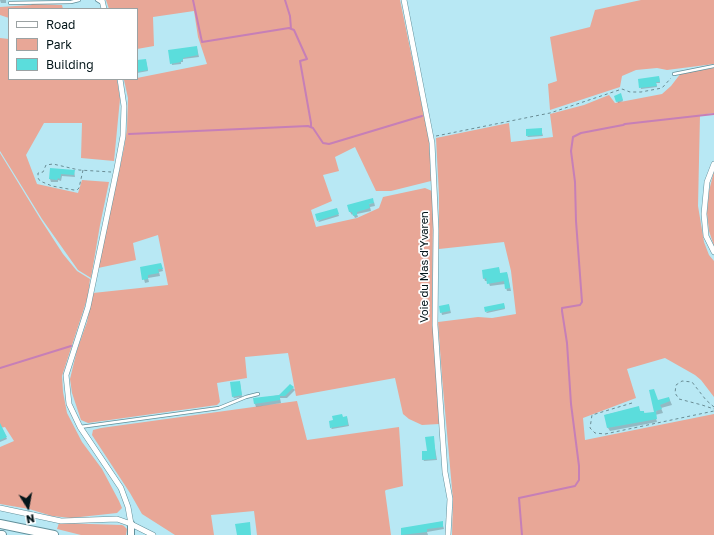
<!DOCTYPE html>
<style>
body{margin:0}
#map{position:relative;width:714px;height:535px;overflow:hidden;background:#b8e8f4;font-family:"Golos Text",sans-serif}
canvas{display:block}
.legend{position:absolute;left:8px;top:8px;width:130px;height:72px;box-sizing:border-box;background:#fff;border:1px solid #9ba2a3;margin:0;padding:5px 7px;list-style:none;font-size:12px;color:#04161a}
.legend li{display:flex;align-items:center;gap:8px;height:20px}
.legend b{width:20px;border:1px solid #9ba2a3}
.north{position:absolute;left:8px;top:487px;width:40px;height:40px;-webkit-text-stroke:3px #fff;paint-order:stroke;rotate:169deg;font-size:11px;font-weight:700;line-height:16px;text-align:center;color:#04161a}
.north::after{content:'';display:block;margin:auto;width:14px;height:18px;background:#04161a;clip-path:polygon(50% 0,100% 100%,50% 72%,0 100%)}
</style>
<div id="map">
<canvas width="714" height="535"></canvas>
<ul class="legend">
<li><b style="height:5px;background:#fff"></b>Road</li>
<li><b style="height:11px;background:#e8a797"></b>Park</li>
<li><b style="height:11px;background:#5bdddc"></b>Building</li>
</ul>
<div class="north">N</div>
</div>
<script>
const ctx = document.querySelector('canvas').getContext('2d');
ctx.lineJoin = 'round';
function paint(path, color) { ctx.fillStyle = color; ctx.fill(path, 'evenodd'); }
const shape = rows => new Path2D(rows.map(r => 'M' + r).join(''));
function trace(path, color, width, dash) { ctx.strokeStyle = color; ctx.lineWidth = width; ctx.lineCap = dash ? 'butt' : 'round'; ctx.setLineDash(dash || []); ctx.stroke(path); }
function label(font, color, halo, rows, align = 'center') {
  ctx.font = font + ' "Golos Text",sans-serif'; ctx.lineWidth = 3.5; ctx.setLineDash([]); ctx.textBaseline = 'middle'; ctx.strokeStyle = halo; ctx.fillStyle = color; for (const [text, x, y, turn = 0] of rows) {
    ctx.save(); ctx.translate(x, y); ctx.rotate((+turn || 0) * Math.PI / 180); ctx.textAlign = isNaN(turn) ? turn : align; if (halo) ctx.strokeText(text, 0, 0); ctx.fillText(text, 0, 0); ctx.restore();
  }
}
paint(shape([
 [106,0,400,0,429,140,431,181,391,191,376,191,355,147,335,157,339,171,323,175,332,201,311,210,316,227,357,218,379,208,383,197,425,188,432,191,433,212,432,306,439,424,422,425,409,419,403,414,395,378,296,396,288,353,245,357,247,378,217,383,220,402,217,405,88,423,81,420,72,393,70,379,77,350,87,322,93,293,168,285,158,235,133,243,136,260,98,268,124,148,127,129,128,98,124,80,137,79,137,78,207,64,198,37,194,11,153,17,154,46,137,49,137,9,109,9],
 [641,0,714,0,714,64,667,70,657,68,636,70,622,76,620,87,550,110,548,84,557,81,550,37,590,27,595,10],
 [32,4,62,5,63,9,9,9,9,18,0,15,0,7,31,5],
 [0,38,9,39,9,79,117,79,120,99,114,161,81,158,82,123,44,123,26,155,37,184,78,193,82,180,109,182,100,225,91,278,78,270,42,219,0,151],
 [714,68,714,113,700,115,698,206,704,242,709,255,714,261,714,397,701,380,695,375,665,358,627,369,636,398,583,418,585,440,714,414,714,535,452,535,453,500,442,377,438,322,478,317,492,318,516,314,511,271,504,242,439,249,439,195,436,138,509,123,511,142,553,137,550,114,584,105,609,95,615,103,662,94,671,86,681,73],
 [0,153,41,220,63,254,77,271,90,279,88,296,62,376,63,392,67,413,82,442,102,469,119,501,122,508,117,513,71,518,52,516,29,509,0,504,0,447,14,441,5,427,0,428],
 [714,171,714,246,709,231,707,213,709,191],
 [297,401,307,440,399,427,403,486,386,490,385,491,391,535,257,535,254,511,211,515,214,535,175,535,142,514,130,493,92,435,93,430,101,428],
 [59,523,122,525,124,526,127,529,126,535,81,535,57,529]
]), '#e8a797');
paint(shape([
 [0,0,6,0,6,3,1,3],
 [197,48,199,57,183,59,183,62,181,62,181,64,172,65,169,51],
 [137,61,146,61,148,71,137,73],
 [659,77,660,83,656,83,657,87,641,89,639,80],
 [621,96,623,101,618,103,615,97],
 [541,129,543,136,528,137,527,136],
 [51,169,74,171,75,177,62,176,61,181,58,180,58,182,51,182,50,179],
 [374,202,375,206,370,207,371,211,357,214,358,217,355,218,353,214,352,215,350,212],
 [337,210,339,216,319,222,318,221],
 [161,264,163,271,159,272,160,276,148,278,149,282,145,283,141,268],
 [499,268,500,274,507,273,508,276,511,291,507,291,505,284,490,286,488,281,485,281,484,278],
 [449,305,451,313,442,315,440,307],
 [504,305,505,309,487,313,486,312],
 [240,383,242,397,234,398,233,397],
 [293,388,295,390,287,398,280,398,281,403,256,407,255,404,254,399,280,395],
 [669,398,672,405,661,408,663,413,655,415,657,422,610,431,608,428,605,415,638,407,641,412,644,412,645,414,656,412,658,401],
 [343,417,347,417,349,426,332,429,331,428],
 [3,431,7,439,0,442,0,432],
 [433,437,437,460,424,461,423,459,428,452],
 [442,522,444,529,427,532,428,535,402,535,402,529]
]), '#0003');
trace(shape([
 [193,0,202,42,289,28,294,30,307,59,300,61,311,123,311,127],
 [285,0,290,16,291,29],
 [129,134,308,126,313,128,323,143,329,144,422,116],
 [0,368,71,346],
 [522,535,519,498,575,486,579,480,579,466,571,404,567,343,562,311,562,308,580,305,582,302,576,221,575,182,571,151,573,137,581,133,623,125,625,124,714,114]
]), '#c67fb7', 2);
paint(shape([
 [197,46,198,55,183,58,183,60,181,61,181,62,170,64,168,50],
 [146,59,148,70,137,72,137,60],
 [659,76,660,82,656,82,657,86,639,88,638,79],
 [621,93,623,100,616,102,614,96],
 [542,128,542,135,526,136,526,129],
 [50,168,75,170,74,175,61,174,60,179,58,178,57,180,49,179],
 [373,198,374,203,369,204,370,208,357,212,357,215,353,216,352,212,349,212,347,205],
 [337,208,339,214,317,221,315,214],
 [161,263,163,269,158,269,159,273,148,275,148,279,142,280,140,267],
 [499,267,500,273,507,272,510,288,505,289,504,281,487,284,486,278,483,279,482,270],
 [504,303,505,308,485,312,484,307],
 [449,304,450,311,440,313,439,306],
 [240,381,242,395,232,397,230,382],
 [290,384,294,387,285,396,280,396,280,400,254,404,253,398,279,395],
 [654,389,658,400,669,397,670,401,660,405,662,409,656,411,657,419,607,428,604,415,639,406,640,411,644,411,644,413,654,412,649,390],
 [342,414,343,417,347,416,348,425,330,428,329,421,333,420,332,416],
 [0,423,7,437,0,440],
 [434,436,436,459,422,460,422,451,427,451,425,437],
 [443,521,443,527,427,529,427,532,401,535,401,528],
 [250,522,251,535,237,535,235,524]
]), '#5bdddc');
const service = shape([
 [97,0,102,3],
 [10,3,71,2,79,0],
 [674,74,714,66],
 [80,427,219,408,246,397,258,394]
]);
const minor = shape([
 [102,0,104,9],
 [404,0,432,143,436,230,435,325,445,472,450,499,448,535],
 [120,79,124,106,123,136,117,168,88,307,66,375,69,404,80,427,121,488,128,507,131,524],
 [714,164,707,182,704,214,706,236,714,252],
 [0,508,61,521,117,519,131,524,153,535]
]);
const tertiary = shape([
 [131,535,131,524]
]);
const trunk = shape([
 [0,524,54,535],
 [0,535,2,535]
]);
trace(service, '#62909b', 4);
trace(minor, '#62909b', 6);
trace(tertiary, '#62909b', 8);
trace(trunk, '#62909b', 10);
trace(shape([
 [436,136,550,113,622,89,630,92,641,92,662,88,671,78],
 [83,170,79,188,77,190,74,190,52,186,40,181,38,178,38,173,43,172,46,165,53,164,79,170,111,172],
 [632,403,592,415,590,428,595,433,605,434,714,411],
 [714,407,706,400,692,382,682,381,676,385,675,393,679,399,702,405,714,409]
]), '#698c94', 1, [3, 3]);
trace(service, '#fff', 2.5);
trace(minor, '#fff', 5);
trace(tertiary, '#fff', 6);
trace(trunk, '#fff', 8);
label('11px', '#04161a', '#fff', [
 ["Voie du Mas d'Yvaren",425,267,-90]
]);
</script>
